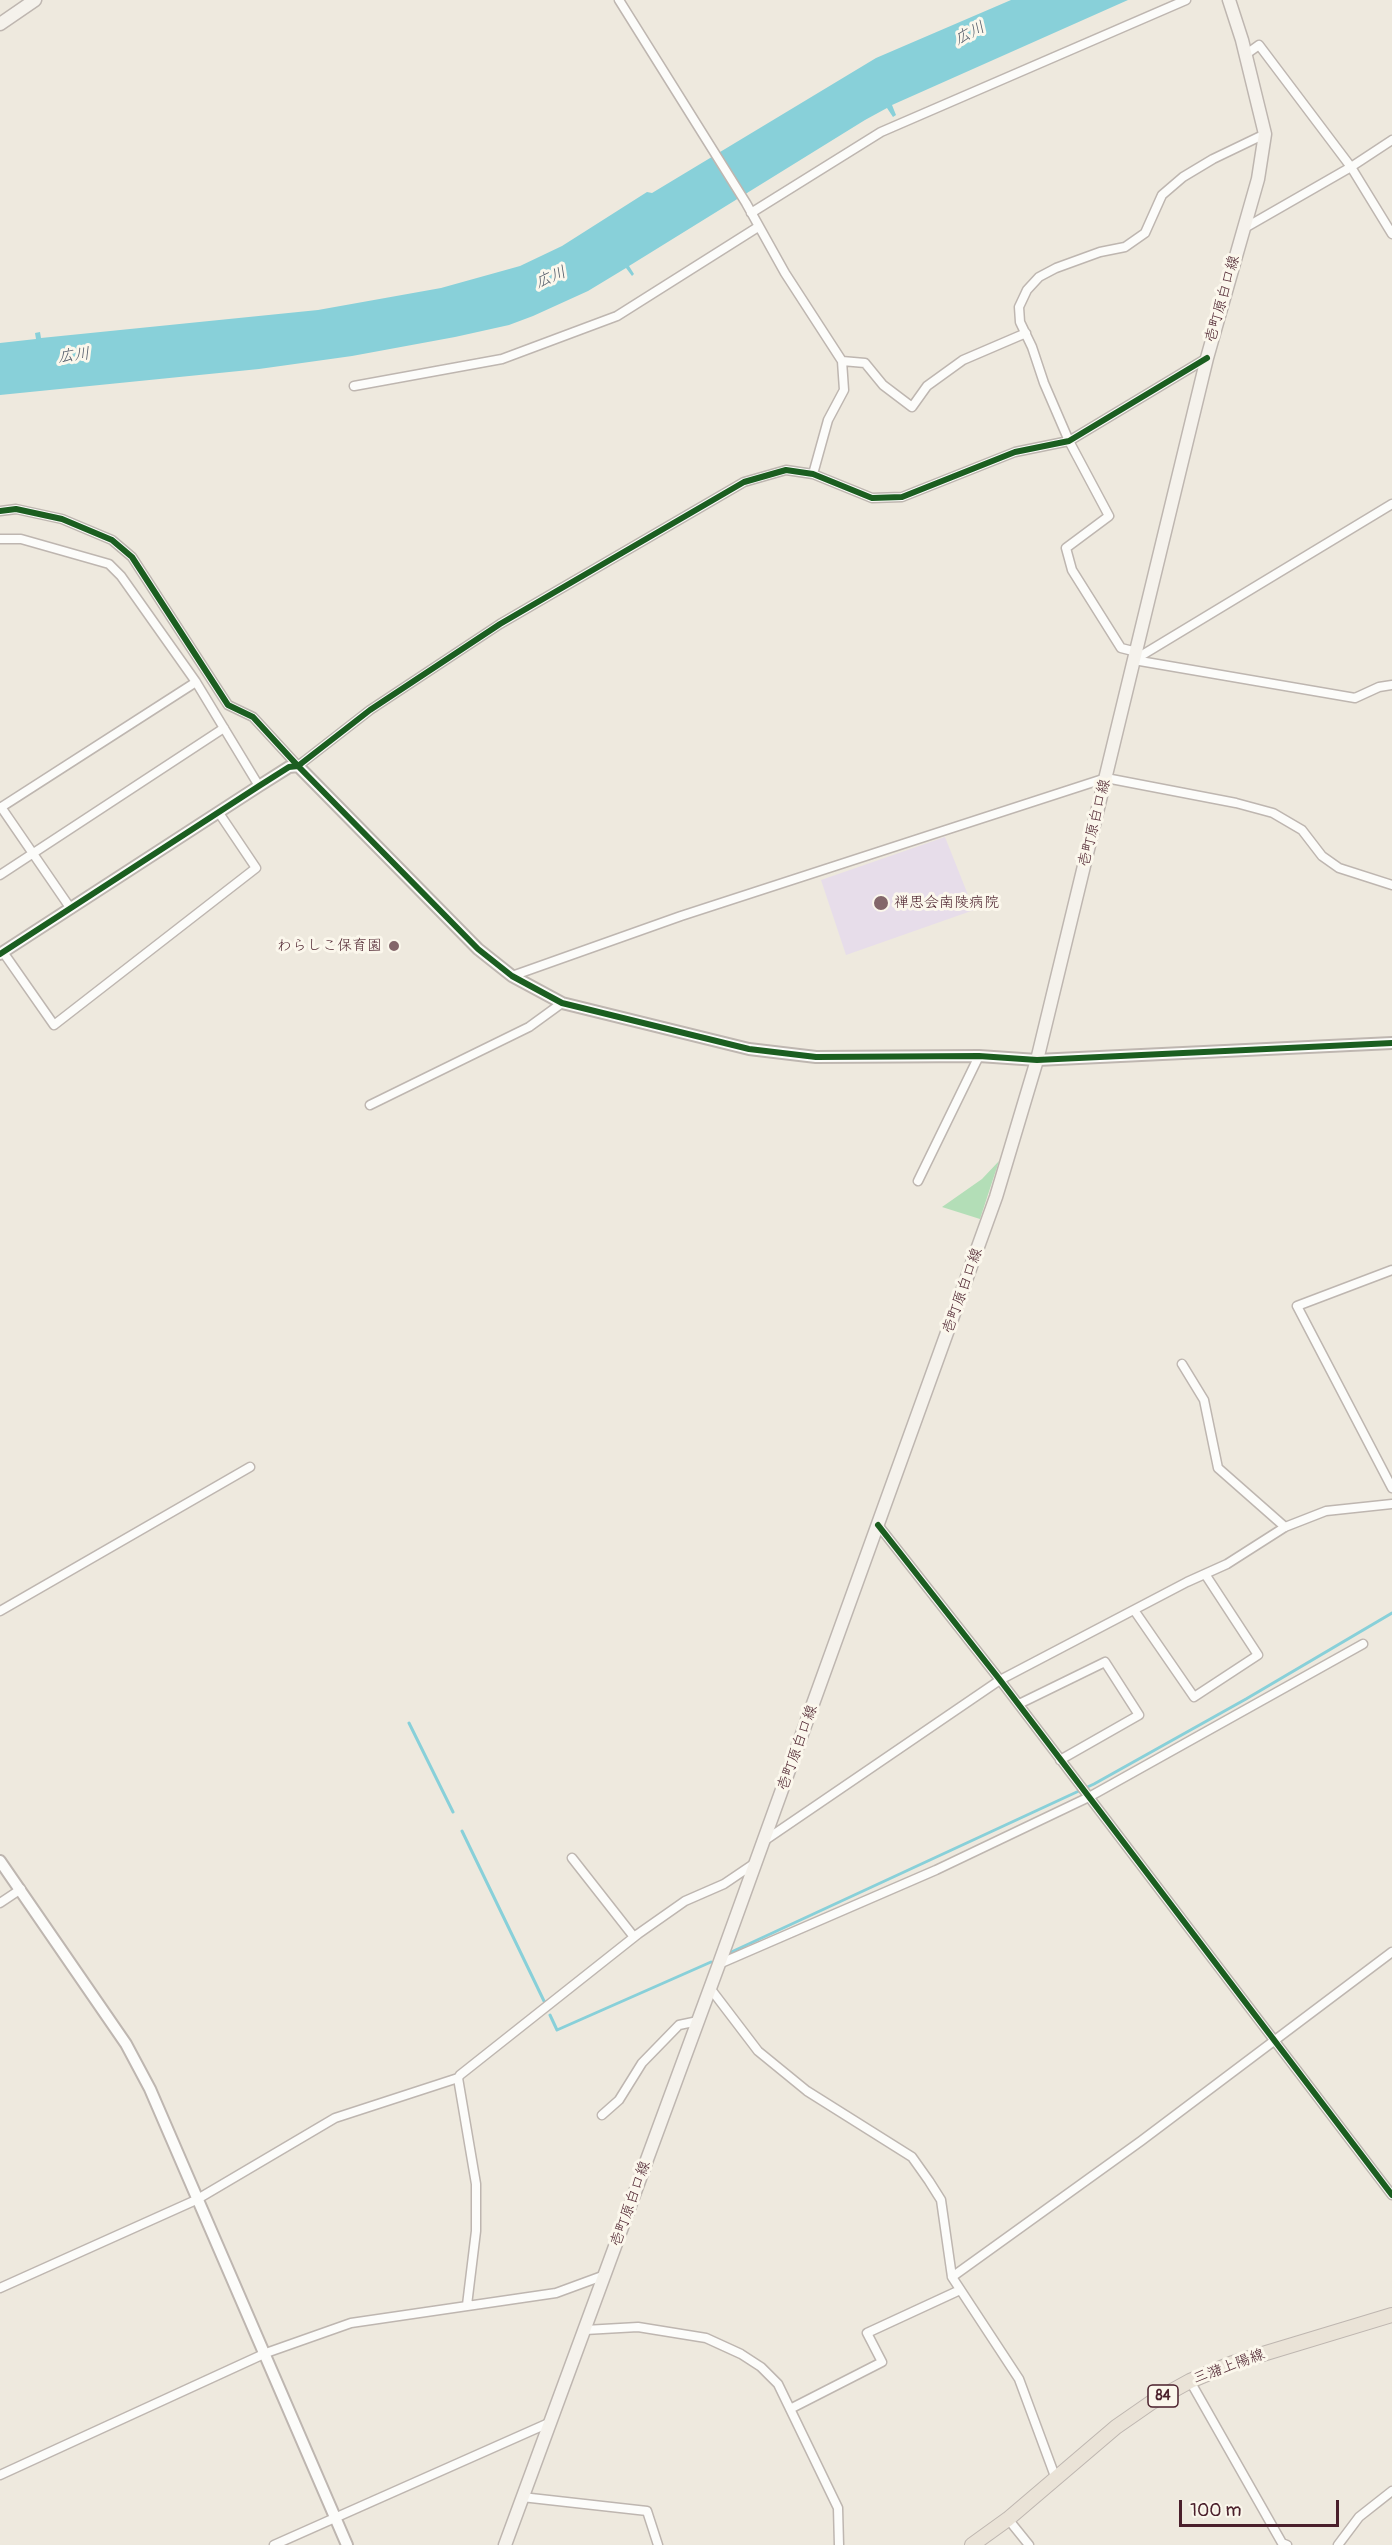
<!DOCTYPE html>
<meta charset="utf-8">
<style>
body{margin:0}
#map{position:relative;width:1392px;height:2545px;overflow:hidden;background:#eee9de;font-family:Pangolin,sans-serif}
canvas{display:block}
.scale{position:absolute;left:1179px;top:2500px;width:160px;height:27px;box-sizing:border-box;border:3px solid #4a1f2b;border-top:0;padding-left:8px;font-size:18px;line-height:21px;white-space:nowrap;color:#4a1f2b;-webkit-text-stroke:4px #fbf7ec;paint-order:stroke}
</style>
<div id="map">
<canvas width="1392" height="2545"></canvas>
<div class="scale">100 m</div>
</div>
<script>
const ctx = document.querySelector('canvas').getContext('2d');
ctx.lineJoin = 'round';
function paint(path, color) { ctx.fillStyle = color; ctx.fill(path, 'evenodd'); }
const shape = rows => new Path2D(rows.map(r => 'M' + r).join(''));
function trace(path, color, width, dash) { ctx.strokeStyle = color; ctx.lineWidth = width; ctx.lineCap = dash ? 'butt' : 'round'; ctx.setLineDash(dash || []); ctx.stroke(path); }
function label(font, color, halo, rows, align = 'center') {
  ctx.font = font + ' Pangolin,"Klee One",sans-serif'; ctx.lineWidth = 6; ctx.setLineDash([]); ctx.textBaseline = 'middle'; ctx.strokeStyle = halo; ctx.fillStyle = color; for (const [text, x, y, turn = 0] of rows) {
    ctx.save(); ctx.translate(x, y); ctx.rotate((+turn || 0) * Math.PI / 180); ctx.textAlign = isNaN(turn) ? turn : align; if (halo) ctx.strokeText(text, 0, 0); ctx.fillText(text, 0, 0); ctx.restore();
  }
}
paint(shape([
 [945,837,974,910,846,955,821,880]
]), '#e7ddea');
paint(shape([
 [999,1161,980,1219,942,1207,982,1179]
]), '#b3deb7');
paint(shape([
 [1011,0,1128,0,892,105,896,115,893,117,887,108,865,120,629,266,634,274,632,276,626,268,588,291,533,316,509,325,455,337,352,356,259,369,0,395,0,343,36,339,35,333,40,332,41,338,318,310,441,288,520,266,562,246,647,192,652,193,876,58]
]), '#88d0d9');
trace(shape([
 [409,1723,453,1812],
 [462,1831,544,2001],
 [727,1954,1094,1784,1246,1699,1392,1613],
 [550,2015,557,2030,711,1962]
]), '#88d0d9', 3);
const minor = shape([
 [619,0,746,203,785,273,842,361,844,390,828,420,813,474],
 [1245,55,1259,45,1351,167,1392,234],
 [751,213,881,132,1186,0],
 [1243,229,1351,167,1392,140],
 [842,361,865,363,883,385,912,407,927,386,963,360,1026,333],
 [354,386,502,359,617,316,758,227],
 [0,511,16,509,62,519,112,540,132,557,228,705,253,717,298,766,370,710,500,624,744,482,786,470,813,474,872,498,902,497,1015,452,1069,441,1207,358],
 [0,539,21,539,95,560,109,564,121,576,196,682,259,786],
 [1137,652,1121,648,1072,570,1066,548,1109,516,1069,441,1044,383,1032,347,1020,322,1019,307,1027,290,1039,277,1056,268,1100,252,1125,247,1145,233,1162,195,1183,177,1213,159,1265,134],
 [1134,660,1392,504],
 [1134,660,1355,698,1379,687,1392,685],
 [1,807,71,909],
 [0,808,196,682],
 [0,875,224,728],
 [3,952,54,1025,256,868,219,813],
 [512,976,681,916,1106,778,1236,803,1273,813,1302,830,1322,856,1339,868,1392,885],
 [370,1105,529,1027,562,1003],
 [918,1181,979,1056],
 [1392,1270,1297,1306,1392,1488],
 [1182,1364,1204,1400,1218,1468,1285,1527],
 [878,1525,1000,1680,1392,2195],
 [1134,1610,1194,1697,1258,1655,1205,1574],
 [0,1611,250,1467],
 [1019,1704,1105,1662,1139,1715,1060,1760],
 [764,1841,1000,1680,1187,1582,1227,1564,1285,1527,1326,1511,1392,1504],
 [572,1858,634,1937],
 [0,1903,21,1889],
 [719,1964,936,1870,1089,1797,1363,1644],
 [710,1988,758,2051,807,2091,912,2157,929,2181,941,2200,952,2277,1019,2379,1056,2479],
 [602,2115,619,2100,642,2063,679,2025,698,2021],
 [952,2277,1141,2141,1392,1952],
 [0,2288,196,2200,335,2118,458,2078],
 [467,2305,476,2231,476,2184,458,2078,460,2075,638,1934,685,1901,724,1884,755,1863],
 [585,2330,638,2327,706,2338,741,2354,761,2367,778,2384,838,2508,839,2545],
 [1190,2381,1282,2543,1287,2545],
 [790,2409,882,2362,867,2333,960,2290],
 [0,2475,266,2353,351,2323,556,2293,605,2275],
 [522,2497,647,2511,658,2545],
 [1008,2519,1029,2545],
 [274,2545,551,2422],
 [1338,2545,1359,2517,1392,2491]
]);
const tertiary = shape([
 [0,954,259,786,289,767,298,766,478,949,512,976,562,1003,749,1049,816,1057,979,1056,1037,1060,1392,1043],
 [0,1861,126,2044,150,2089,347,2545]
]);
const secondary = shape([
 [0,24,35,0],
 [505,2545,719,1964,996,1197,1037,1060,1207,358,1258,179,1265,134,1242,40,1229,0]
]);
const primary = shape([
 [972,2545,1008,2519,1116,2427,1152,2402,1190,2381,1233,2363,1392,2315]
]);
trace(minor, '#beb6b0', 11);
trace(tertiary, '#beb6b0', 14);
trace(secondary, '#beb6b0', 15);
trace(primary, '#beb6b0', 16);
trace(minor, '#fcfcfa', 8);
trace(tertiary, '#fcfcfa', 10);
trace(secondary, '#f5f2ec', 12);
trace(primary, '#eae3d7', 14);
trace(shape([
 [0,511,16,509,62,519,112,540,132,557,228,705,253,717,298,766,370,710,500,624,744,482,786,470,813,474,872,498,902,497,1015,452,1069,441,1207,358],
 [0,954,259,786,289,767,298,766,478,949,512,976,562,1003,749,1049,816,1057,979,1056,1037,1060,1392,1043],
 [878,1525,1000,1680,1392,2195]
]), '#1b5e20', 6);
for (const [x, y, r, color] of [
 [881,903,8,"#83666a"],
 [394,946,6,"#83666a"]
]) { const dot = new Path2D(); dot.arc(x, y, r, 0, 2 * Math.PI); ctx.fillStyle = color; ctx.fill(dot); trace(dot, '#fbf7ec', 2); }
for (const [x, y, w] of [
 [1163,2396,30]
]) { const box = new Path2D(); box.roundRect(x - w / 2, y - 11, w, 22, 4.5); ctx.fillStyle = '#fbf7ec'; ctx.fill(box); trace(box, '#4a1f2b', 1.5); }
label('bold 14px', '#4a1f2b', null, [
 ["84",1163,2396]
]);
label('15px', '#4a1f2b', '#fbf7ec', [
 ["壱町原白口線",1223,299,-74],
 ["壱町原白口線",1095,823,-76],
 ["壱町原白口線",963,1291,-70],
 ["壱町原白口線",798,1748,-70],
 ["壱町原白口線",631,2204,-70],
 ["三潴上陽線",1229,2367,-20]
]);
label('15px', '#4a1f2b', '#fbf7ec', [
 ["禅思会南陵病院",894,903],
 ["わらしこ保育園",382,946,"right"]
], 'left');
label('italic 16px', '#505967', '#fbf7ec', [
 ["広川",970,34,-27],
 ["広川",551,278,-23],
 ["広川",74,356,-7]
]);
</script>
